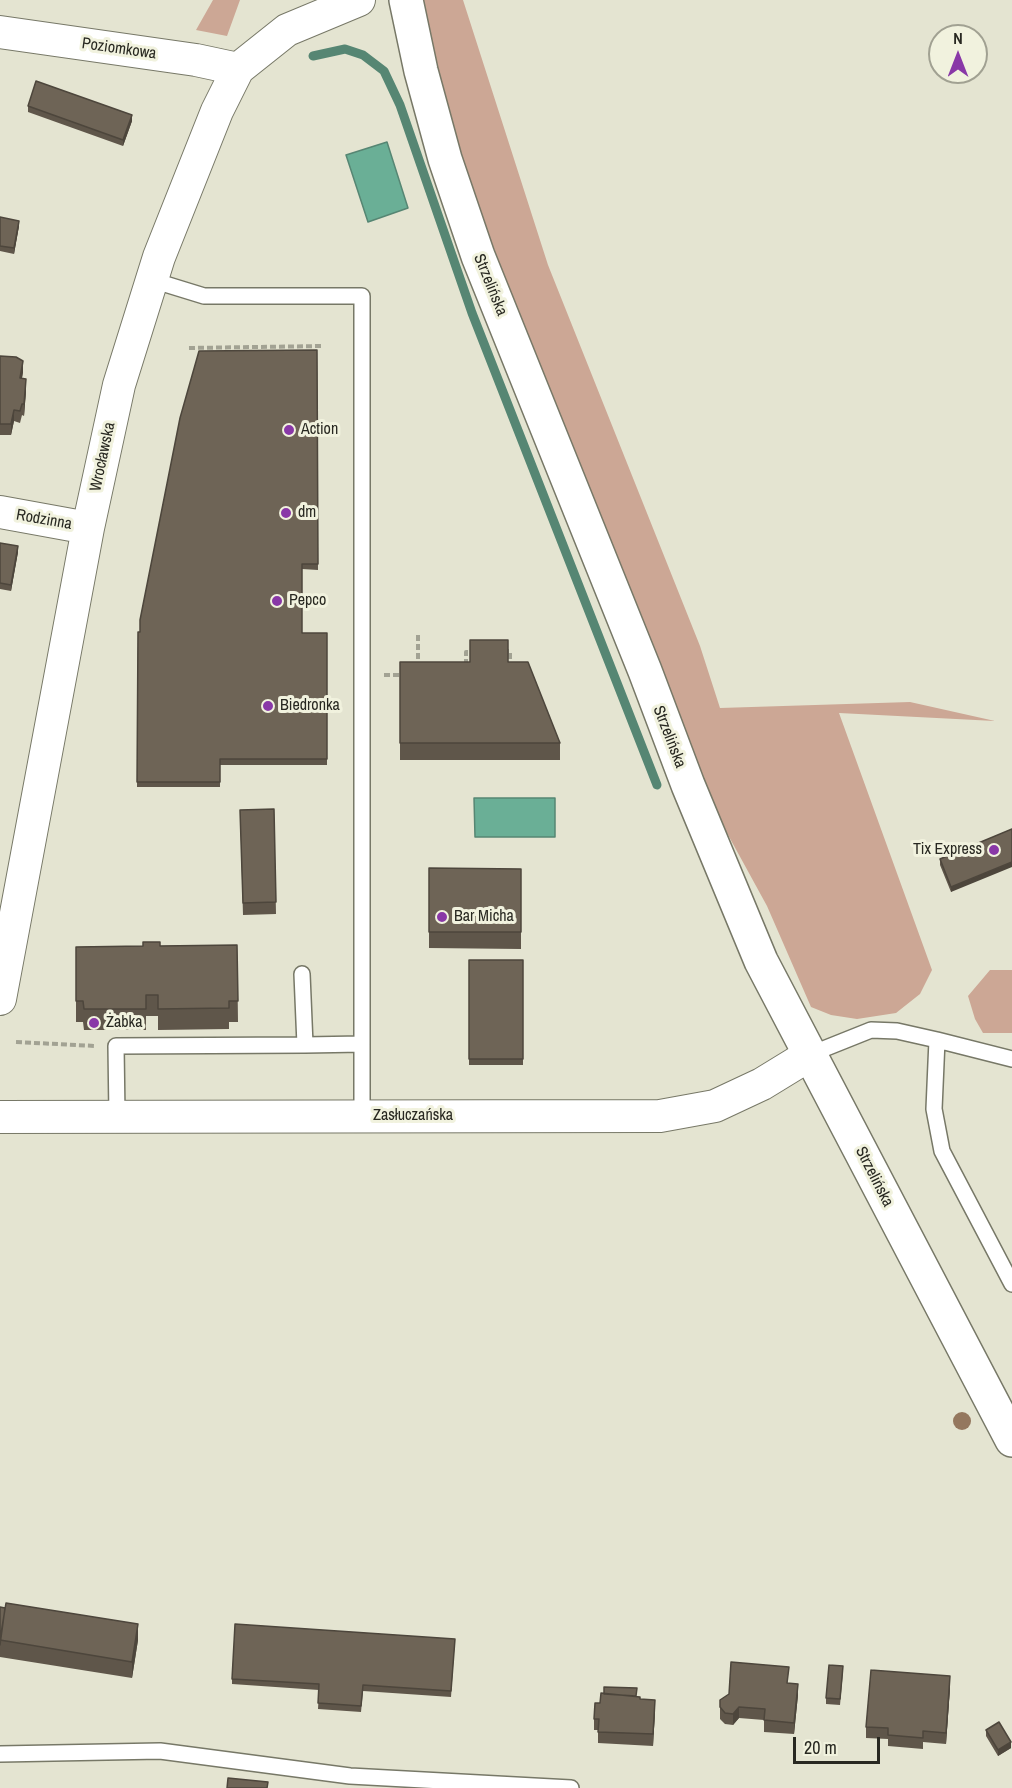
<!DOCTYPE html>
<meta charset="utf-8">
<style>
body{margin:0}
#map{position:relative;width:1012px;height:1788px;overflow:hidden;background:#e4e4d1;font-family:"Archivo Narrow",sans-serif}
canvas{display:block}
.north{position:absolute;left:928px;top:24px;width:60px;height:60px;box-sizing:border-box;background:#f1f2de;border:2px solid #a1a192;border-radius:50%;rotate:0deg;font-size:16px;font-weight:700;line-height:24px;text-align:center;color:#282821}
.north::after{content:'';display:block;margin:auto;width:21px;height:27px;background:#8938a7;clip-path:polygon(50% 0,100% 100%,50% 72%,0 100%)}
.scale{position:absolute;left:793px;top:1737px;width:87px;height:27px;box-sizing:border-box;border:3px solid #282821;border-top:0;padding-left:8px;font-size:18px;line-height:21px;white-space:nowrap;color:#282821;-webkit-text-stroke:4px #f1f2de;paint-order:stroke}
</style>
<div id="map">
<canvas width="1012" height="1788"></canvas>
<div class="north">N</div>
<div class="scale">20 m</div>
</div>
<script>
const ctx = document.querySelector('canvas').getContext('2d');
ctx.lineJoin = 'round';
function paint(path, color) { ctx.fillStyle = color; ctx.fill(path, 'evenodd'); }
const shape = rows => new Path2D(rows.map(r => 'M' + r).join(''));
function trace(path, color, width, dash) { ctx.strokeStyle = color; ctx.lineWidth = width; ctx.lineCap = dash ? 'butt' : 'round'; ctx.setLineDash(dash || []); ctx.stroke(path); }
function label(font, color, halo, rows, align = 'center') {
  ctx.font = font + ' "Archivo Narrow",sans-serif'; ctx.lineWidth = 6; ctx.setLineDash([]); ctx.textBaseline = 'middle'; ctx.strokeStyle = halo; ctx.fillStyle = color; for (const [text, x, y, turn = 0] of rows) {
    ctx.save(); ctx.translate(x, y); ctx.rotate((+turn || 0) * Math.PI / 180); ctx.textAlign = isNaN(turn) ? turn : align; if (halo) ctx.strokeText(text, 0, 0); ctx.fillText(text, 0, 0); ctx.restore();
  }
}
paint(shape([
 [213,0,240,0,227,36,196,30],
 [423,0,463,0,548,265,700,646,720,708,910,702,995,721,839,713,932,970,920,994,896,1013,857,1019,831,1015,811,1007,767,906,698,780,517,319,451,134],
 [990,970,1012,970,1012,1033,983,1033,975,1019,968,996]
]), '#cca795');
const water = shape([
 [387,142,408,208,368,222,346,155,387,142],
 [474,798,555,798,555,837,475,837,474,798]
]);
paint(water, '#6aaf96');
trace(water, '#568673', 1.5);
trace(shape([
 [313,56,345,49,363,55,384,71,400,105,472,313,657,785]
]), '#568673', 9);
const lane = shape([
 [152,280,204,296,362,296,362,1116],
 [937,1040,934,1109,942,1151,1012,1284],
 [305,1045,362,1044],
 [811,1054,871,1030,897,1031,937,1040,1012,1059],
 [117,1116,116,1046,305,1045,302,974],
 [0,1754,160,1751,350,1776,571,1788]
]);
const street = shape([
 [0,32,196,60,238,69],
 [0,512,88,528],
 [0,999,88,528,119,385,159,257,217,111,238,69,287,30,359,0],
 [0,1117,660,1116,715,1106,762,1084,811,1054]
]);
const secondary = shape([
 [406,0,421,71,445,159,478,256,645,671,688,785,761,961,1012,1440]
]);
trace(lane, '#777867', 18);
trace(street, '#777867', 34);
trace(secondary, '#777867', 36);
trace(shape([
 [189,348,322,346],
 [418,635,418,667],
 [503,651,510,651,510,667],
 [466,665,466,652,475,652],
 [384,675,404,675],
 [16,1042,96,1046]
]), '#a2a293', 4, [6, 3]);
trace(lane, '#fff', 15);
trace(street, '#fff', 32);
trace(secondary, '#fff', 33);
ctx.fillStyle = '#94775e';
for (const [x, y] of [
 [962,1421]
]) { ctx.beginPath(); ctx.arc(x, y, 9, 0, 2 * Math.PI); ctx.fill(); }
paint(shape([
 [28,106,132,121,123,146,28,112],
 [0,217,19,226,14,254,0,251],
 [317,350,318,570,302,569,302,633,327,633,327,765,220,765,220,787,137,787,138,632,140,632],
 [0,356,23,372,22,378,26,391,24,416,22,415,20,423,14,421,11,435,0,435],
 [0,543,18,552,11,591,0,589],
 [400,662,508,662,560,743,560,760,400,760],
 [274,809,276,914,243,915,240,810],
 [1012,829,951,892,940,865,940,859],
 [429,868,521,869,521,949,429,948],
 [237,945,238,1022,229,1022,229,1029,158,1030,158,1016,146,1016,146,1030,84,1030,83,1022,76,1022,76,947],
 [469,960,523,960,523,1065,469,1065],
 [0,1607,138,1640,132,1678,0,1657],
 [455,1639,451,1697,363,1691,361,1712,318,1709,319,1690,232,1684,232,1679],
 [843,1672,840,1705,826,1704,826,1698],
 [788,1683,798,1695,794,1734,764,1732,764,1720,739,1718,733,1725,725,1724,720,1719,720,1707],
 [950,1688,946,1744,923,1742,923,1749,888,1746,888,1739,866,1738,866,1727],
 [636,1696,655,1711,653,1746,598,1743,598,1730,594,1730,594,1719],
 [986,1730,1011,1748,998,1756,986,1736]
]), '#5f564a');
paint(shape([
 [132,115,132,121,123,146,123,140],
 [19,221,19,226,14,254,14,248],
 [23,361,23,372,20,389,20,378],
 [26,379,26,391,24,416,24,404],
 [14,410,14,421,11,435,11,424],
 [18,546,18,552,11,591,11,585],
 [1012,862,1012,867,951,892,951,887],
 [138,1624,138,1640,132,1678,132,1662],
 [950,1676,950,1688,946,1744,946,1733],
 [798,1684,798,1695,794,1734,794,1723],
 [655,1700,655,1711,653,1746,653,1734],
 [739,1707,739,1718,733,1725,733,1714],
 [1011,1742,1011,1748,998,1756,998,1750]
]), '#4d463c');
const building = shape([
 [36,81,132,115,123,140,28,106,36,81],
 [0,217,19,221,14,248,0,246,0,217],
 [317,350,318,564,302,564,302,633,327,633,327,759,220,759,220,782,137,782,138,632,140,632,140,620,180,418,199,351,317,350],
 [0,356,16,357,23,361,20,378,26,379,24,404,22,404,20,411,14,410,11,424,0,424,0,356],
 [0,543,18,546,11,585,0,583,0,543],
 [470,640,508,640,508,662,528,662,560,743,400,743,400,662,470,662,470,640],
 [274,809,276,902,243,903,240,810,274,809],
 [1012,829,1012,862,951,887,940,859,1012,829],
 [429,868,521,869,521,932,429,932,429,868],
 [143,942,160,942,160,946,237,945,238,1001,229,1001,229,1008,158,1009,158,995,146,995,146,1009,84,1009,83,1001,76,1001,76,947,143,946,143,942],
 [469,960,523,960,523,1059,469,1059,469,960],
 [6,1603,138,1624,132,1662,0,1640,6,1603],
 [0,1607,5,1608,0,1645,0,1607],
 [235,1624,455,1639,451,1691,363,1685,361,1706,318,1703,319,1684,232,1679,235,1624],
 [731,1662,789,1667,787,1683,798,1684,794,1723,764,1720,765,1709,739,1707,733,1714,725,1713,720,1707,720,1700,729,1694,731,1662],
 [829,1665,843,1666,840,1699,826,1698,829,1665],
 [871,1670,950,1676,946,1733,923,1731,923,1738,888,1735,888,1728,866,1727,871,1670],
 [604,1687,637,1688,636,1696,604,1694,604,1687],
 [601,1693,640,1697,640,1699,655,1700,653,1734,598,1732,599,1719,594,1719,595,1703,600,1703,601,1693],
 [999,1722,1011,1742,998,1750,986,1730,999,1722],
 [228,1778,268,1782,267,1788,227,1788,228,1778]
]);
paint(building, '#6e6456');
trace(building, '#4d463c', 1.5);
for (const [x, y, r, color] of [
 [289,430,6,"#8938a7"],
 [286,513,6,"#8938a7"],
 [277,601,6,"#8938a7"],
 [268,706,6,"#8938a7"],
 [994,850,6,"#8938a7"],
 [442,917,6,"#8938a7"],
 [94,1023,6,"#8938a7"]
]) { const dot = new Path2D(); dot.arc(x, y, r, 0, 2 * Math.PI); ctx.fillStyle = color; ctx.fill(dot); trace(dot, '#f1f2de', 2); }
label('16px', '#282821', '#f1f2de', [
 ["Poziomkowa",119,49,8],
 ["Strzelińska",490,285,68],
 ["Wrocławska",103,457,-78],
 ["Rodzinna",44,520,10],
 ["Strzelińska",669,737,69],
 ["Zasłuczańska",413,1116],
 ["Strzelińska",874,1177,63]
]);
label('16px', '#282821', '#f1f2de', [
 ["Action",301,430],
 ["dm",298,513],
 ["Pepco",289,601],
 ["Biedronka",280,706],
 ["Tix Express",982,850,"right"],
 ["Bar Micha",454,917],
 ["Żabka",106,1023]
], 'left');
</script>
